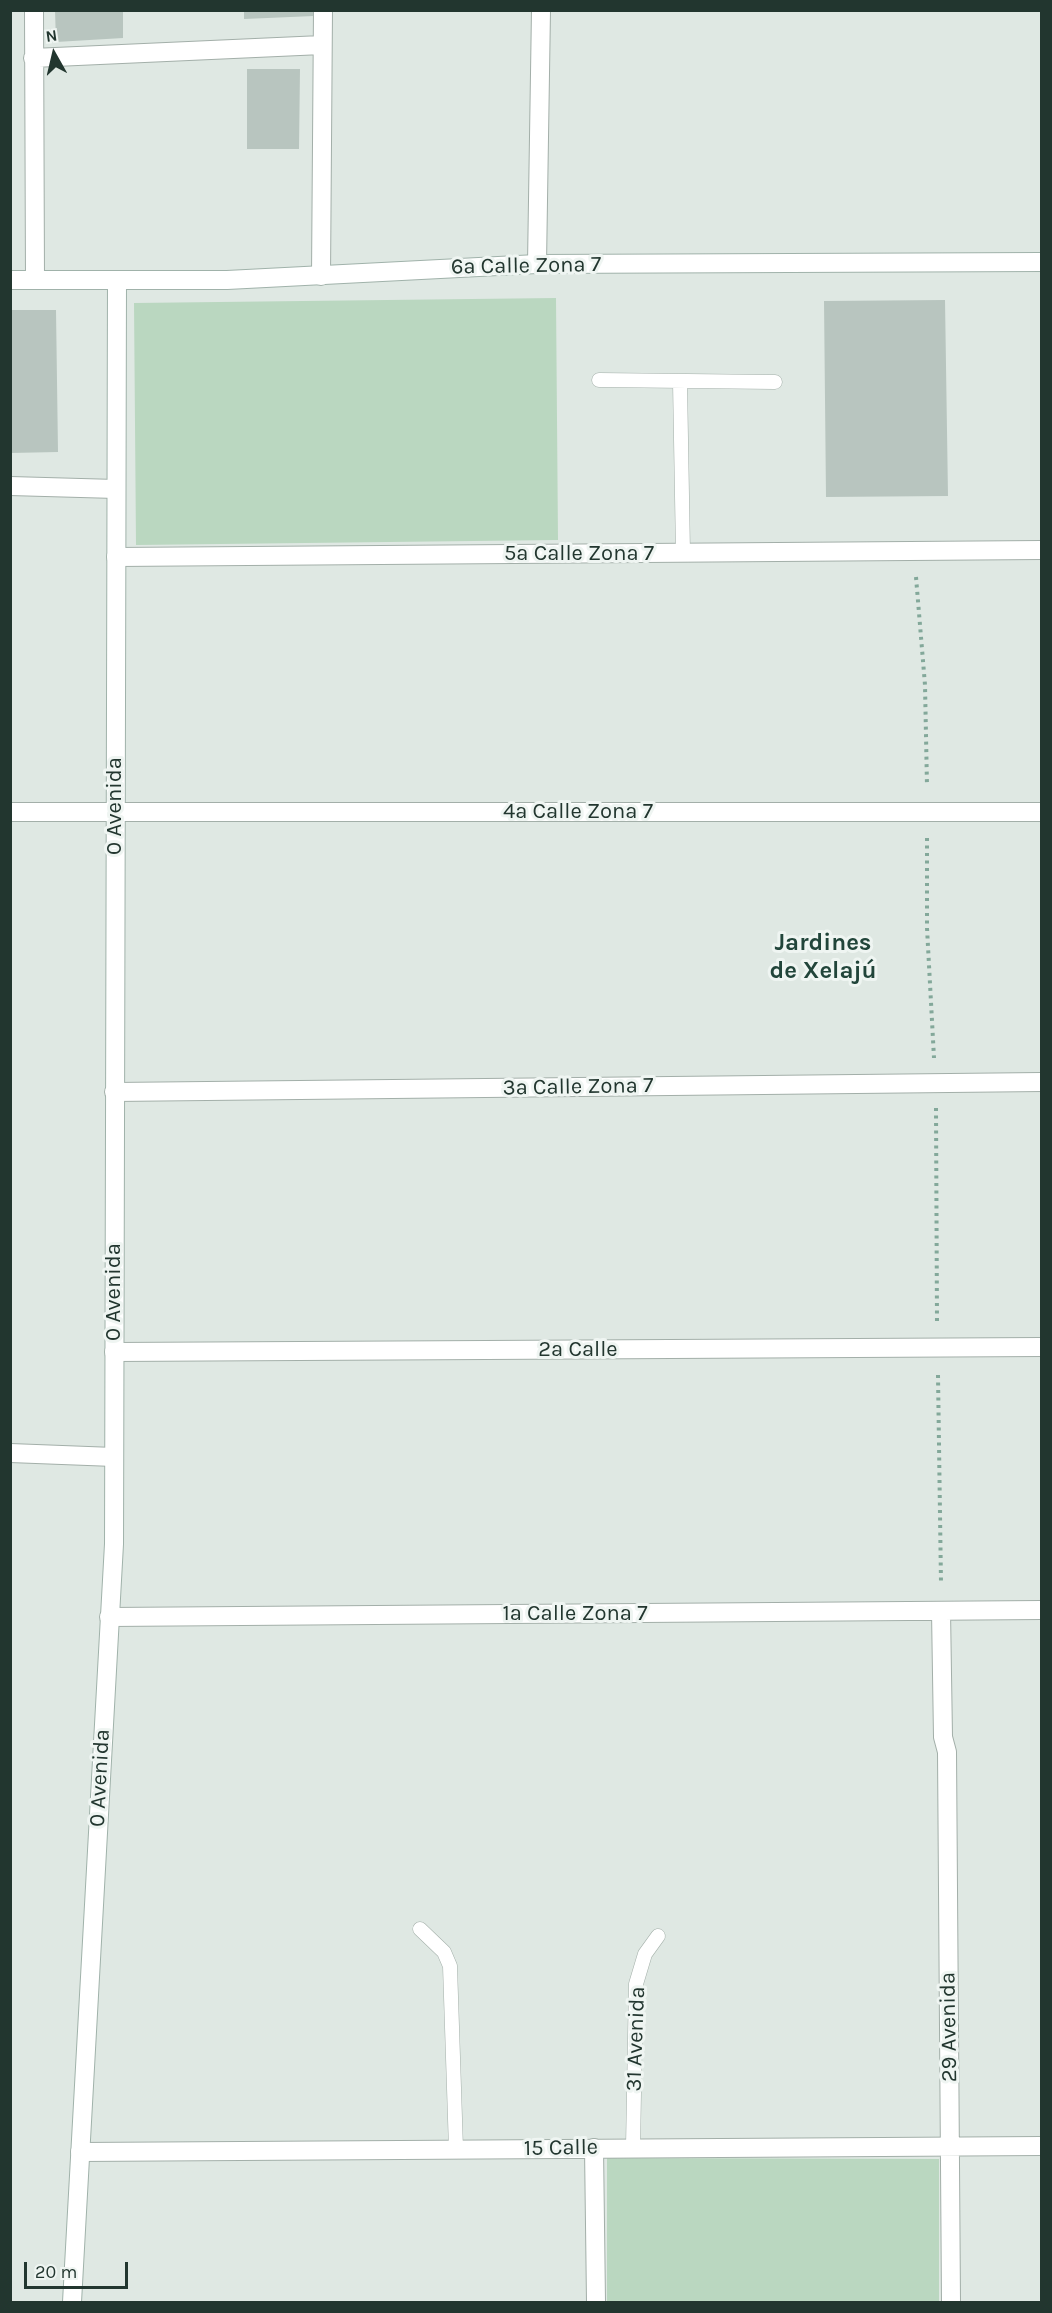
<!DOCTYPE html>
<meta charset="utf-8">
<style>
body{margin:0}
#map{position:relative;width:1052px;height:2313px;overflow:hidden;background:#dfe8e3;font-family:Karla,sans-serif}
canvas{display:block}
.frame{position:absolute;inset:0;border:12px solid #22362f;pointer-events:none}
.north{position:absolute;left:24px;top:24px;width:60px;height:60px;-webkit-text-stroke:4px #eff5f2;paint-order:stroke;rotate:352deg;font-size:16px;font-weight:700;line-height:24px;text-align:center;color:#22362f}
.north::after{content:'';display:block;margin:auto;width:21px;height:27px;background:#22362f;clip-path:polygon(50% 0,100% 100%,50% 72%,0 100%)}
.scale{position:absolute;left:24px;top:2262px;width:104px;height:27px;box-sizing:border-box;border:3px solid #22362f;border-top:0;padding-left:8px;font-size:18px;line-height:21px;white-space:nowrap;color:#22362f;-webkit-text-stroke:4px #eff5f2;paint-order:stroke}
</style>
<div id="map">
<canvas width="1052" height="2313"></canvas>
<div class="frame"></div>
<div class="north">N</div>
<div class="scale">20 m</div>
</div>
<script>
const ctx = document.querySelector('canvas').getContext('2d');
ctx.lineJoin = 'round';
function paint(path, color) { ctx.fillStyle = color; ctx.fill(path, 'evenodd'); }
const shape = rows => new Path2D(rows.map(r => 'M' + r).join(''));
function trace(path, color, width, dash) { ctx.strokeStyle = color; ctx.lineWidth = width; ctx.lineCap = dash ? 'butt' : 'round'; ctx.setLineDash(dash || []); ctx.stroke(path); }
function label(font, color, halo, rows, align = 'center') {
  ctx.font = font + ' Karla,sans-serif'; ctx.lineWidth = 6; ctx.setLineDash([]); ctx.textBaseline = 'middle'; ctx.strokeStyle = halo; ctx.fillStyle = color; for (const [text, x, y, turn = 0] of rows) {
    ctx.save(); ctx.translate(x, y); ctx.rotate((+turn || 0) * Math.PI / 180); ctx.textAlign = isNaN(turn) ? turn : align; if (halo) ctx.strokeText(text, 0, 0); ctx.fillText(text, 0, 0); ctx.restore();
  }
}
paint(shape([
 [556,298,558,540,136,545,134,303],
 [607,2158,939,2159,939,2302,607,2302]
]), '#bad7c0');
paint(shape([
 [55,10,123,10,123,38,56,42],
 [244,10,314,10,314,16,244,19],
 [247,69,300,69,299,149,247,149],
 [945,300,948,496,826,497,824,301],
 [10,310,56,310,58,452,10,453]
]), '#b8c5bf');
const lane = shape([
 [599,380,775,382],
 [680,382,683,553],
 [420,1929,444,1952,450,1966,456,2149],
 [633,2147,636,1984,645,1954,658,1936]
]);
const street = shape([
 [34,10,35,280],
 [33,58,322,45],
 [537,264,541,10],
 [321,276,323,10],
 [10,486,116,489],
 [116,557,1042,550],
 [10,812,1042,812],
 [114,1092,1042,1082],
 [114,1352,1042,1347],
 [10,1453,114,1457],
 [941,1611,943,1737,947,1752,951,2302],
 [109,1617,1042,1610],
 [594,2148,596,2302],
 [80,2152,1042,2146]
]);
const secondary = shape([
 [10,280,227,280,537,264,1042,262],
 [72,2302,114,1544,117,281]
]);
trace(lane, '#a3afa9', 15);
trace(street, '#a3afa9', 20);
trace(secondary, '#a0b2aa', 20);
trace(shape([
 [916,577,925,685,927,786],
 [927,838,927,928,934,1058],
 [936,1108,937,1322],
 [938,1375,941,1583]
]), '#83a89a', 4, [3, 4.5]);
trace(lane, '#fff', 14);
trace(street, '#fff', 18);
trace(secondary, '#fff', 18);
label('22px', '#22362f', '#eff5f2', [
 ["6a Calle Zona 7",526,266,-1],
 ["5a Calle Zona 7",579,554],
 ["0 Avenida",115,806,-90],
 ["4a Calle Zona 7",578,812],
 ["3a Calle Zona 7",578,1087,-1],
 ["0 Avenida",114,1292,-90],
 ["2a Calle",578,1350],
 ["1a Calle Zona 7",575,1614],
 ["0 Avenida",100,1778,-87],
 ["29 Avenida",949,2027,-91],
 ["31 Avenida",636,2039,-88],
 ["15 Calle",561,2148,-1]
]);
label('bold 24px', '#21453a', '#eff5f2', [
 ["Jardines",823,943],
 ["de Xelajú",823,971]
]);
</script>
